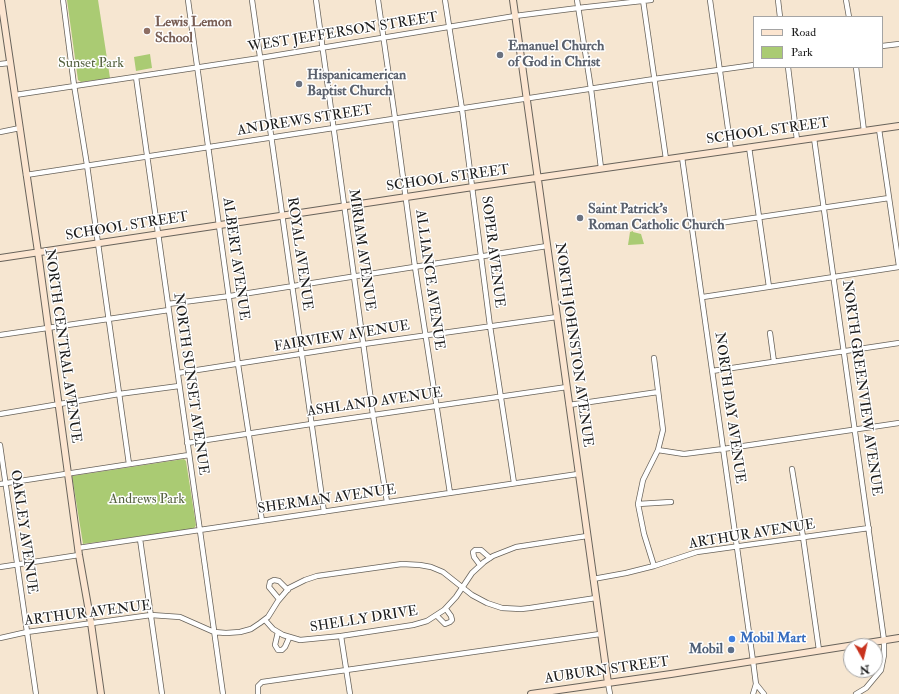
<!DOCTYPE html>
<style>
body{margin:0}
#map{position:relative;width:899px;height:694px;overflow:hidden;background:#f6e6d1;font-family:"IM FELL Double Pica",serif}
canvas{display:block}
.legend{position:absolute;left:753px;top:16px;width:130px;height:52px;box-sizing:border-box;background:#fff;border:1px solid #a4a4a4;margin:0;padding:5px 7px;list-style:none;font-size:12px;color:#1c1c1c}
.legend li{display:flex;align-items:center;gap:8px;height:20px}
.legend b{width:20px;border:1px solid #a4a4a4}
.north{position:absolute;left:843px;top:638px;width:40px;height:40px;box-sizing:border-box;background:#fff;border:1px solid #a4a4a4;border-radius:50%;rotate:172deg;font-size:11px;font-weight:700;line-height:16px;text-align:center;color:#1c1c1c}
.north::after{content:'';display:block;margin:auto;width:14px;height:18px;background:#c8321e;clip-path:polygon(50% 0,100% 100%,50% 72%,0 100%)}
</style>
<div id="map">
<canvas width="899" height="694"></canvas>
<ul class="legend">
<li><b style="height:5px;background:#fce5d0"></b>Road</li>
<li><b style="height:11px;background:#aacb73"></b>Park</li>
</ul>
<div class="north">N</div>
</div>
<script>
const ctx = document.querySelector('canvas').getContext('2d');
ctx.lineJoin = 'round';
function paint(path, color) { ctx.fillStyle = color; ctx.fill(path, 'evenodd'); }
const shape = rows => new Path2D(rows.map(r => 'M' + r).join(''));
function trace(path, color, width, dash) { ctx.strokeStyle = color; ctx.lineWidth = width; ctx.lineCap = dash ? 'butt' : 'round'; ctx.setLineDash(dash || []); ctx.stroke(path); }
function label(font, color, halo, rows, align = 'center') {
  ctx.font = font + ' "IM FELL Double Pica",serif'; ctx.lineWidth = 3; ctx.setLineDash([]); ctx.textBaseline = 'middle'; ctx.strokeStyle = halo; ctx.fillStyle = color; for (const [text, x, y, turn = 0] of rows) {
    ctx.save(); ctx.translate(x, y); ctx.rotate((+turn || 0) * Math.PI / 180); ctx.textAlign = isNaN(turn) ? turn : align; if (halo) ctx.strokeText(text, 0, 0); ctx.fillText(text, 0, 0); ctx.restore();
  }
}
paint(shape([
 [67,0,98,0,110,78,81,82,78,80],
 [150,54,152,68,136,71,134,57],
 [633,231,633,232,641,234,644,244,628,245,630,232],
 [184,459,186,461,196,525,195,527,193,529,83,544,72,476]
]), '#aacb73');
const street = shape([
 [63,0,74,85,87,165,129,464],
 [188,0,238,364,262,521],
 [252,0,324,512],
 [316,0,373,415,387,502],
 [378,0,395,118,415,267,450,493],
 [445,0,462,109,490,326,514,483],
 [577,0,591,89,601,168],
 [643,0,666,159],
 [710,0,731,150],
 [778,0,780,17],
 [846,0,849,17],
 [882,46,899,44],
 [0,64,9,63],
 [788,67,797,140],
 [856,67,864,131],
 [136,77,223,694],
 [15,95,260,58,515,16,578,8,651,0],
 [879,129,899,266],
 [0,132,20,128],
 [814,138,884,640,884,655,881,670,866,688,856,694],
 [749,147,769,287],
 [682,157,753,661,756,684,764,694],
 [26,175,654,79,754,65],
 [693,227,889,198],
 [703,297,899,267],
 [168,304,230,296,547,246],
 [770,333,774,362],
 [0,335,169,310],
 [654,358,663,430,658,450,643,480,638,504,644,534,654,566],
 [712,371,899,343],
 [178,373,364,344,557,317],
 [569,405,658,392],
 [0,414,119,394,179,386],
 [187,443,311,424,567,387],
 [0,445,36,694],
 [658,450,684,454,723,449,899,423],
 [792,469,803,537,819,650],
 [0,484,189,455],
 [638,504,671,502],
 [140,539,162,694],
 [78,548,578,474],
 [480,565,474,557,473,552,475,550,481,550,490,558],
 [0,567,79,555],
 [593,579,626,573,654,566,697,552,869,528],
 [279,599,269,587,270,582,274,580,279,581,288,590],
 [437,616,445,624,450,622,452,620,451,616,446,609],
 [265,620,273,629,283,635,300,640,341,636,413,625,427,621,444,610,456,597,472,573,484,562,493,556,516,547,587,536],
 [278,632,275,645,278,650,282,650,285,647,289,638],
 [341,636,350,694],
 [0,638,27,632,151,615,180,617,214,632,226,633,240,632,251,629,260,623,268,617,278,601,289,588,305,580,317,576,402,564,420,565,431,567,443,572,472,595,487,603,502,608,521,609,530,608,596,598],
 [608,683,610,694],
 [258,694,258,686,262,682,600,634],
 [753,694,756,684]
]);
const secondary = shape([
 [1,0,38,252,79,555,91,623,101,694],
 [513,0,608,683],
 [0,258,473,187,899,126],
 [531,694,671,674,899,638]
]);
trace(street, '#68635b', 6);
trace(secondary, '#68635b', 8);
trace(street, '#fff', 4.5);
trace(secondary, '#fce5d0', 6);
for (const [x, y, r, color] of [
 [147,31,4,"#8d6e63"],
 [500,55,4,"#6b7280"],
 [299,84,4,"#6b7280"],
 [580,218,4,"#6b7280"],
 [732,639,4,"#3f7fe0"],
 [731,650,4,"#5c6f8a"]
]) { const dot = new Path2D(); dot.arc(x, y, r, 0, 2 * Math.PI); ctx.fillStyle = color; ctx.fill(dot); trace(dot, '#fff', 1.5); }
label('bold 14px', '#785e54', '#fff', [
 ["Lewis Lemon",155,23],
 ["School",155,39]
], 'left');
label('14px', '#1c1c1c', '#fff', [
 ["WEST JEFFERSON STREET",343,33,-9],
 ["ANDREWS STREET",305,121,-9],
 ["SCHOOL STREET",768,132,-8],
 ["SCHOOL STREET",448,179,-8],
 ["SCHOOL STREET",127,227,-9],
 ["MIRIAM AVENUE",361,250,82],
 ["SOPER AVENUE",492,252,83],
 ["ROYAL AVENUE",299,254,82],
 ["ALBERT AVENUE",235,259,82],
 ["ALLIANCE AVENUE",429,280,82],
 ["FAIRVIEW AVENUE",342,337,-9],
 ["NORTH JOHNSTON AVENUE",573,345,82],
 ["NORTH CENTRAL AVENUE",62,346,82],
 ["NORTH SUNSET AVENUE",190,384,82],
 ["NORTH GREENVIEW AVENUE",861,388,82],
 ["ASHLAND AVENUE",375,403,-8],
 ["NORTH DAY AVENUE",729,408,82],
 ["SHERMAN AVENUE",327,500,-8],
 ["OAKLEY AVENUE",23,532,82],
 ["ARTHUR AVENUE",752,535,-9],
 ["ARTHUR AVENUE",88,614,-7],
 ["SHELLY DRIVE",364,620,-9],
 ["AUBURN STREET",607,671,-8]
]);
label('bold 14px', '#5b616d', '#fff', [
 ["Emanuel Church",508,47],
 ["of God in Christ",508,63],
 ["Hispanicamerican",307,76],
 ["Baptist Church",307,92],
 ["Saint Patrick's",588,210],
 ["Roman Catholic Church",588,226]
], 'left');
label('14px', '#55623f', '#fff', [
 ["Sunset Park",91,64],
 ["Andrews Park",147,500]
]);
label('bold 14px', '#366cbe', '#fff', [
 ["Mobil Mart",740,639]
], 'left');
label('bold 14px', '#4e5e75', '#fff', [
 ["Mobil",723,650]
], 'right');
</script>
